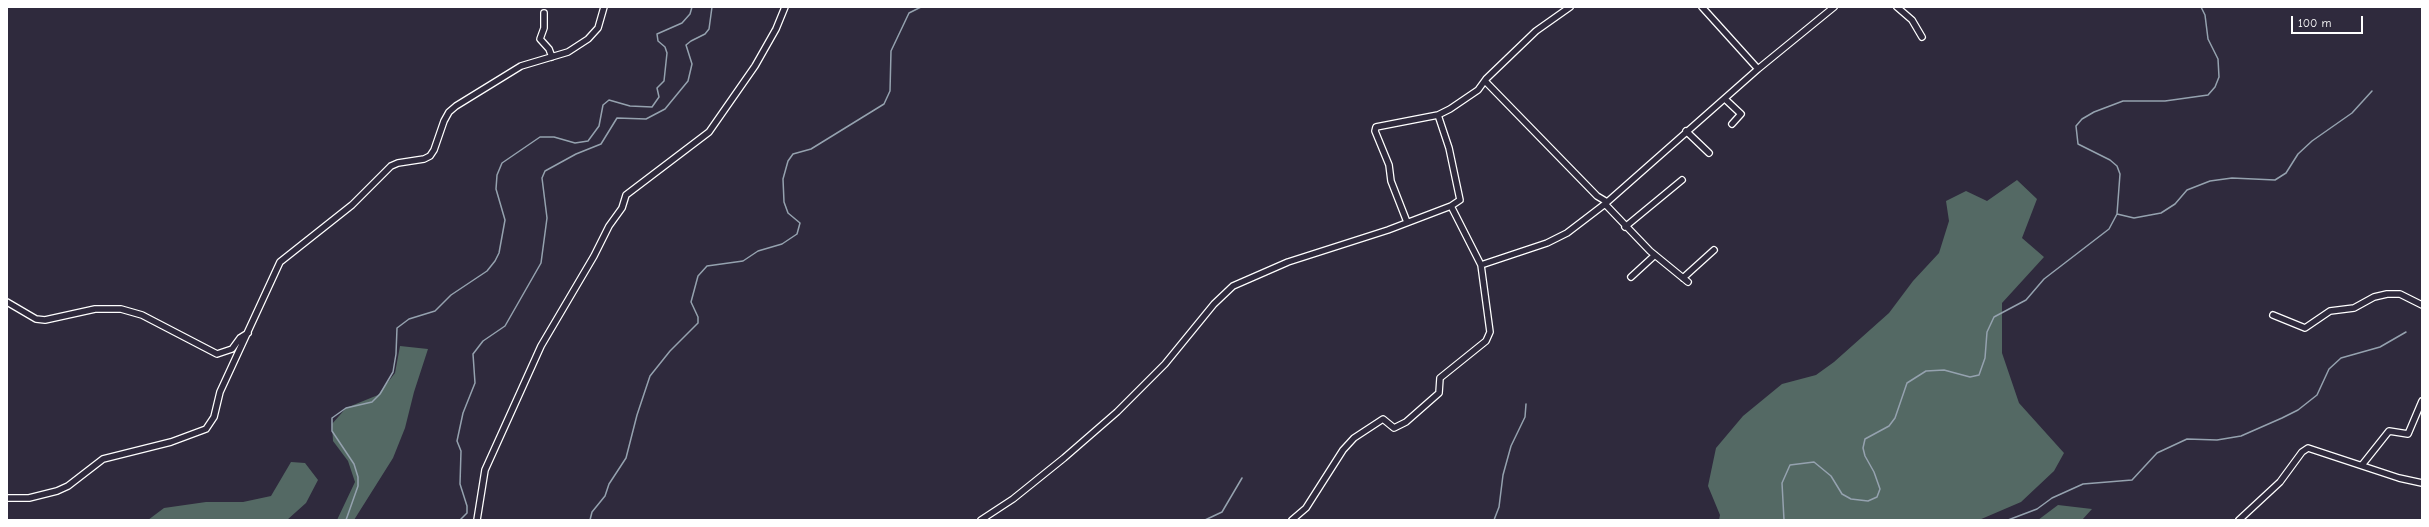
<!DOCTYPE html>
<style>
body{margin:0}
#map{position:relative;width:2429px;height:527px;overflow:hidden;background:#2f2a3d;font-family:"Comic Neue",sans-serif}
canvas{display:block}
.frame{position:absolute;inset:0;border:8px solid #fff;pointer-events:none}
.scale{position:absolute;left:2291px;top:16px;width:72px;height:18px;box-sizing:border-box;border:2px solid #fff;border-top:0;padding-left:5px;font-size:12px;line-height:14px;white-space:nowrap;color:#fff;-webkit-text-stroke:3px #2f2a3d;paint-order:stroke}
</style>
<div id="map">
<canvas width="2429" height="527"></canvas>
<div class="frame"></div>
<div class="scale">100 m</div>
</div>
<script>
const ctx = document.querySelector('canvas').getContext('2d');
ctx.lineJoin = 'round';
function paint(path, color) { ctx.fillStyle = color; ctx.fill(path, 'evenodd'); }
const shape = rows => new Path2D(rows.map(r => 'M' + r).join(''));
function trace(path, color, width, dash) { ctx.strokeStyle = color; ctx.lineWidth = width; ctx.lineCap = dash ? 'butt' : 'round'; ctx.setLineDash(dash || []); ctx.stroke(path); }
paint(shape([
 [2017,180,2037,199,2022,238,2044,257,2002,303,2002,353,2019,403,2064,453,2054,471,2021,502,1979,520,1719,520,1720,515,1708,486,1716,448,1743,416,1782,384,1816,375,1834,362,1889,313,1913,281,1939,253,1949,221,1946,201,1966,191,1987,201],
 [400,346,428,349,414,392,405,428,393,458,354,520,337,520,355,482,348,461,333,441,332,424,346,408,378,395,395,373],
 [291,462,305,463,318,480,306,503,287,520,148,520,164,508,206,502,243,502,271,496],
 [2058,505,2092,509,2082,520,2038,520]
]), '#546964');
trace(shape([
 [2117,214,2134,218,2161,213,2175,204,2187,190,2210,181,2232,178,2275,180,2286,173,2298,154,2312,141,2352,113,2372,91],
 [346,520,358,486,358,477,354,464,332,431,332,418,346,408,372,402,380,394,393,372,396,354,397,328,409,319,435,311,451,295,487,271,495,261,499,253,505,220,496,189,497,175,502,163,540,137,554,137,575,143,588,141,599,126,603,105,609,100,630,106,652,107,659,97,657,88,664,81,667,53,665,47,658,41,657,34,682,23,690,14,692,7],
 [460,520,467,513,467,506,460,484,461,451,457,441,463,413,475,383,473,354,483,341,505,326,541,263,547,218,542,178,545,171,576,154,601,144,617,118,646,119,665,109,688,81,692,64,686,45,691,41,705,34,709,29,712,7],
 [590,520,592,512,605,496,609,484,626,458,637,415,650,376,670,351,698,323,698,317,691,302,698,276,707,266,743,261,758,251,782,244,797,234,800,223,788,213,784,202,783,179,788,161,793,154,811,149,884,104,890,91,891,51,909,13,921,7],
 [1205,520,1222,512,1242,478],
 [1494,520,1499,507,1503,475,1511,446,1525,417,1526,404],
 [1784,520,1782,483,1790,465,1814,462,1831,476,1842,494,1851,499,1868,501,1877,497,1880,489,1874,472,1865,456,1863,448,1865,439,1889,426,1895,418,1907,383,1926,371,1944,370,1970,377,1979,375,1985,358,1987,332,1994,317,2026,300,2044,279,2109,229,2117,214,2120,174,2117,166,2110,160,2078,144,2076,126,2082,119,2094,112,2123,101,2165,101,2208,95,2215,87,2219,77,2218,59,2208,39,2205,15,2201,7],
 [2008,520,2037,509,2052,498,2083,484,2132,480,2157,453,2187,439,2217,440,2241,436,2282,418,2298,410,2317,395,2329,369,2341,358,2380,347,2406,332]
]), '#95a2af', 1.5);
const minor = shape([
 [1702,7,1758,69],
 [1897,7,1912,20,1922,37],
 [544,13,544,28,540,39,549,49,552,57],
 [1485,81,1597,196,1607,202],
 [1725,99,1741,114,1732,124],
 [1438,115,1449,148,1460,200,1451,206],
 [1686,131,1709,153],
 [1605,204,1650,251,1688,282],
 [1407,222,1391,181,1389,165,1375,131,1376,127,1438,115,1450,109,1478,90,1486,79,1536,31,1570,7],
 [1625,227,1682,180],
 [1631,277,1655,255],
 [1683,278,1714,250],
 [7,302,36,319,45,320,95,309,121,309,142,315,217,354,232,349,240,338,248,333],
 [2273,315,2305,328,2330,311,2354,308,2374,297,2387,294,2400,294,2422,305],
 [2362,465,2389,431,2408,434,2422,401],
 [7,498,29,498,57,491,68,486,103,459,171,442,206,429,214,417,220,392,280,262,352,205,391,166,398,163,424,159,430,156,434,150,444,121,449,112,456,106,521,66,568,52,588,39,598,28,604,7],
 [477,520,485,470,518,397,541,346,594,256,609,226,622,208,626,195,709,132,755,66,776,29,785,7],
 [981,520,1013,499,1064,458,1117,412,1165,364,1214,304,1233,286,1288,262,1388,230,1451,206,1481,265,1547,243,1567,233,1605,204,1758,69,1834,7],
 [1292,520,1306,508,1343,450,1354,438,1383,419,1394,428,1406,422,1439,393,1440,378,1486,341,1490,332,1481,265],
 [2239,520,2280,482,2302,452,2308,448,2399,478,2422,483]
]);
trace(minor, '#fff', 8);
trace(minor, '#2f2a3d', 5.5);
</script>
